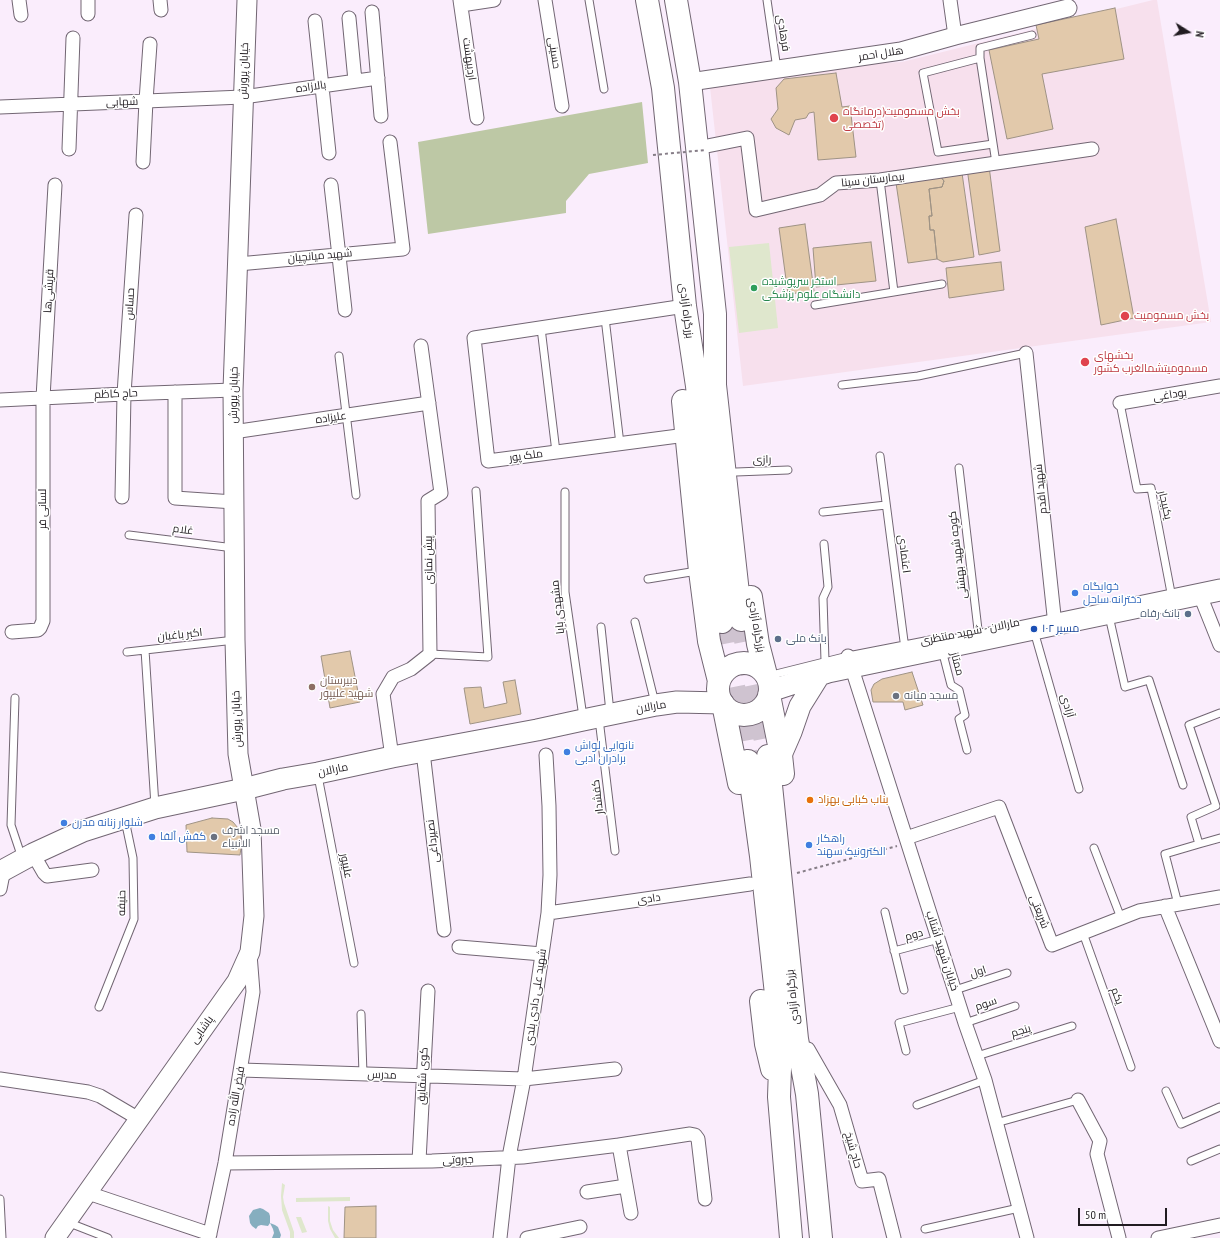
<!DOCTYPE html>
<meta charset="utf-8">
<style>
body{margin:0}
#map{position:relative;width:1220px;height:1238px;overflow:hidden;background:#faedfc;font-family:"PT Sans Narrow",sans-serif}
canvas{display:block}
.north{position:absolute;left:1168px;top:12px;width:40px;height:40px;-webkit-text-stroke:3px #fff;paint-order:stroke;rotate:101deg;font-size:11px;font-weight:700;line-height:16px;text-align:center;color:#211c21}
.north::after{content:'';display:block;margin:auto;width:14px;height:18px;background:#211c21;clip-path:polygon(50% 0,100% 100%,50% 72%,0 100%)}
.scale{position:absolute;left:1078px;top:1208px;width:89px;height:18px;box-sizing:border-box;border:2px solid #211c21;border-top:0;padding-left:5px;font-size:12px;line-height:14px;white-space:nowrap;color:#211c21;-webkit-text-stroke:3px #fff;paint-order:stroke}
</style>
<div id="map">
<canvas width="1220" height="1238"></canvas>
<div class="north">N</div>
<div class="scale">50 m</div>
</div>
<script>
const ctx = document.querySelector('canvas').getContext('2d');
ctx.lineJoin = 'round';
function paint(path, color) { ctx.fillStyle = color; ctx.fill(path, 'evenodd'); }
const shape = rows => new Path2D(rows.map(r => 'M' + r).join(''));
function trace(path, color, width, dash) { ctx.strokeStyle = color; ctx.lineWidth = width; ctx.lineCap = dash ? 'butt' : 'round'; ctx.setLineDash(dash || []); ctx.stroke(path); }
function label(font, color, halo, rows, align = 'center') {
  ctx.font = font + ' "PT Sans Narrow",Cairo,sans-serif'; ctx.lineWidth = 3; ctx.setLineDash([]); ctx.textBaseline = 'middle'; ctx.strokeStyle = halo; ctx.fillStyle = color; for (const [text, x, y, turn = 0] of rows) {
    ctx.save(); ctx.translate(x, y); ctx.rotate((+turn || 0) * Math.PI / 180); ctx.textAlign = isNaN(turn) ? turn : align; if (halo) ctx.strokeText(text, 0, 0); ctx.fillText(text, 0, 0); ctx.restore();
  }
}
paint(shape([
 [1153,0,1157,0,1211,322,743,386,710,87,848,65,902,62]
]), '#f7e0ed');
paint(shape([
 [769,243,778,328,739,333,729,247],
 [282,1183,285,1185,283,1197,284,1203,294,1232,294,1238,290,1238,290,1232,282,1210,281,1196],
 [350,1197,350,1201,296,1202,296,1198],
 [328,1206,330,1207,330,1221,333,1230,339,1238,335,1238,330,1229,328,1221],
 [296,1217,301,1217,307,1232,302,1233]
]), '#dfe7cd');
paint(shape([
 [642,102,648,163,589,174,566,201,566,213,428,234,418,142]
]), '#bdc8a5');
paint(shape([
 [260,1208,263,1209,269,1213,270,1216,270,1223,275,1225,278,1227,281,1235,280,1238,272,1238,274,1233,273,1229,270,1223,268,1226,261,1225,258,1226,256,1229,252,1226,250,1223,249,1216,253,1210]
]), '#86aebf');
const building = shape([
 [1115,8,1124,59,1042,74,1053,129,1007,139,989,50,1039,39,1036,25,1115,8],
 [836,73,842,107,850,106,856,157,818,160,814,112,809,113,806,118,795,120,789,135,776,128,771,119,778,109,776,88,784,79,836,73],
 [989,166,1000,251,979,255,967,168,989,166],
 [962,173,974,257,943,262,937,259,934,230,930,230,929,216,932,216,929,189,942,187,944,181,940,176,962,173],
 [940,176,944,181,942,187,929,189,932,216,929,216,930,230,934,230,937,259,908,263,896,183,940,176],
 [1116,219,1134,318,1101,325,1085,227,1116,219],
 [805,224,814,291,788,294,779,228,805,224],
 [871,242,876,281,816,287,813,248,871,242],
 [1001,262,1004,290,949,298,946,268,1001,262],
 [350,651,360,702,330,708,321,656,350,651],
 [912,672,923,705,905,710,903,702,873,702,871,690,874,684,882,679,912,672],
 [515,680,521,714,470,724,464,688,481,687,484,708,507,703,503,682,515,680],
 [212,818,228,819,233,822,238,828,241,834,241,848,240,855,187,852,186,825,212,818],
 [376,1206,376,1238,344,1238,345,1207,376,1206]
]);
paint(building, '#e2c9ab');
trace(building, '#9f9385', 1);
trace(shape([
 [741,620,768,756],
 [722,622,748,761]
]), '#cfc3d0', 22, [22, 11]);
const service = shape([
 [589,0,604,89],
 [767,0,777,69],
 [980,58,923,73,938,152,993,144],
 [996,163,980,58,980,48,1032,35],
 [880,180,894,292],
 [815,305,942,284],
 [605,318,620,444],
 [541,328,556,452],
 [339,356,356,495],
 [842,385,918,376,1026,353],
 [1120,403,1137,489,1151,488,1172,598],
 [880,456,905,649],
 [959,468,979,638],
 [736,472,788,470],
 [565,492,565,592,583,717],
 [823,512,886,505],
 [129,535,234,548],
 [824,544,828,587,823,598,825,661,827,666],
 [648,579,697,571],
 [1109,616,1125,687,1149,680,1183,785],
 [635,622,655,703],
 [601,627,610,712],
 [1034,631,1079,789],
 [145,650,155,806],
 [942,650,951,685,959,690,965,715,959,719,967,750],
 [127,652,235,640],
 [430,654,488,657,476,491],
 [768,676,848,656,930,640],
 [15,698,11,825,22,858],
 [599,719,615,851],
 [318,776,354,963],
 [1199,844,1220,838],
 [1094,848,1121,918],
 [1178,904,1165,854,1199,844,1191,817,1216,806,1189,725,1220,713],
 [885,912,904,990],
 [1083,933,1131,1067],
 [894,951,939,939],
 [955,990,1007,973],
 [99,1007,134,919,133,858,125,820],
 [361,1014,363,1074],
 [965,1023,1015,1006],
 [906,1051,899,1023,960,1007],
 [977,1056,1072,1026],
 [1166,1091,1181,1124,1220,1107],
 [917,1105,985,1080],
 [996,1123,1078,1100],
 [1191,1161,1220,1149],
 [0,1199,2,1238],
 [67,1222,108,1238],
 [925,1229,1019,1208]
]);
const minor = shape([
 [19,0,21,15],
 [88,0,88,14],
 [160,0,161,10],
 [460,0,477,118],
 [545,0,562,106],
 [950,0,955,36],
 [461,5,494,0],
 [372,12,381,116],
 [349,18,355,81],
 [315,21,329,153],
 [0,107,243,97,378,78],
 [697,148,747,138,756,210,820,195,836,183,880,180,1092,149],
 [69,149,73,38],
 [143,162,146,101,150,44],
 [331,185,345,310],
 [238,264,403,249,390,142],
 [685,306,474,338,488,461,686,435],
 [1026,353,1055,625],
 [175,392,175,498,234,502],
 [0,400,124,394,233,390],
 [1120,403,1220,386],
 [233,432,429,403],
 [122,497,124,394,136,215],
 [1200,595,1220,645],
 [12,632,38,630,40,628,43,621,43,398,55,185],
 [848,656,965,1023,985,1080,1027,1238],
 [423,752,444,930],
 [392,757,383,694,393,677,411,669,430,654,428,501,441,493,421,346],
 [906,838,999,807,1052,945,1139,911,1220,897],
 [33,854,44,873,47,876,92,870],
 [0,889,4,869],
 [1165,906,1220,1041],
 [548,913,750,884],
 [459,947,542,954],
 [808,1049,840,1105,862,1181,879,1179,894,1238],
 [241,1070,524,1079,615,1069],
 [0,1079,88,1092,100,1096,139,1119],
 [1078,1100,1100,1141,1097,1154,1119,1238],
 [619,1145,631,1213],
 [419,1161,428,991],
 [225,1163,432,1161,523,1157,619,1145,690,1134,695,1135,698,1139,705,1199],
 [587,1192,626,1186],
 [88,1193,210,1234],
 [209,1238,225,1163,253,992,250,954],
 [500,1238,509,1157,524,1079,548,913,550,875,549,806,546,755],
 [527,1238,580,1227],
 [1158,1238,1220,1225]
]);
const tertiary = shape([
 [690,82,901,51,955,36,1068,8]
]);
const secondary = shape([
 [55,1238,237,981,250,952,254,916,251,829,238,754,235,640,233,390,247,0]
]);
const primary = shape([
 [770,691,828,672,1220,590],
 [781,755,791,732,800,706,820,674],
 [0,872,33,854,83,831,155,808,244,789,283,779,318,773,392,757,537,730,583,720,656,705,677,702,723,703]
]);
const trunk = shape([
 [647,0,663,88,685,306,697,386,717,580,722,622],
 [676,0,690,82,715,314,715,385,741,620],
 [683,401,700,571,709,641,719,681],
 [751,597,758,644,766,675],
 '718 689a26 26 0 1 1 52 0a26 26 0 1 1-52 0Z',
 [769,695,781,755,783,774],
 [723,704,739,783],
 [768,756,797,1039,807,1094,821,1238],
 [748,761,761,856,781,1040,779,1097,791,1238],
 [761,1001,766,1044,772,1069]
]);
trace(service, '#726673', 9);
trace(minor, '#726673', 15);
trace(tertiary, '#726673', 19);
trace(secondary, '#726673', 21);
trace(primary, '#726673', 23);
trace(trunk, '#726673', 24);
trace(shape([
 [797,873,897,846]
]), '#867d87', 2, [3, 3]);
trace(service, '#fff', 7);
trace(minor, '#fff', 13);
trace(tertiary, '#fff', 17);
trace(secondary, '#fff', 19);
trace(primary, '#fff', 21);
trace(trunk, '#fff', 22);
trace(shape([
 [653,155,706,150]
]), '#867d87', 2, [3, 3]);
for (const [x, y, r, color] of [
 [834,118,5,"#e0444e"],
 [754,288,4,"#2e9e5b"],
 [1125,316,5,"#e0444e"],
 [1085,362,5,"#e0444e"],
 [1075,593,4,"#3f7fe0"],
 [1188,614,4,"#5c6f8a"],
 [1034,629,4,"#1a4fb4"],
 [778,639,4,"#5c6f8a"],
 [312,687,4,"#8d6e63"],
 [896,696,4,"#6b7280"],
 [567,752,4,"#3f7fe0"],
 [810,800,4,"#e8710a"],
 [64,823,4,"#3f7fe0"],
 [152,837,4,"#3f7fe0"],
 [214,837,4,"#6b7280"],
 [809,845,4,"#3f7fe0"]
]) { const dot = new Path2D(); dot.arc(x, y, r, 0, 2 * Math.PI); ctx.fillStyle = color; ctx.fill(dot); trace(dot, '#fff', 1.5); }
label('11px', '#211c21', '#fff', [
 ["فرهادی",783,33,81],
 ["حسینی",554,53,81],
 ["هلال احمر",881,54,-9],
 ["اردیبهشت",469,59,82],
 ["خیابان پرورش",244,71,-88],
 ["بالازاده",311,87,-8],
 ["شهابی",122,102,-2],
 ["بیمارستان سینا",873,180,-6],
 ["شهید میانچیان",320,256,-5],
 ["قریشی‌ها",49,291,-87],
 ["حساس",130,304,-86],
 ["بزرگراه آزادی",686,311,83],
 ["حاج کاظم",116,394,-2],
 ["خیابان پرورش",234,395,-89],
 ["بوداغی",1170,395,-9],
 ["علیزاده",331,418,-8],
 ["ملک پور",526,456,-8],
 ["رازی",762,460,-1],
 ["شهید اقدم",1041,489,-96],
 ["یکبیجار",1165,505,77],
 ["لسانی فر",43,509,-90],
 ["غلام",183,530,7],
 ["اعتمادی",904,554,83],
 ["کوچه شهید بهشتی",958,555,-97],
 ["پیش نمازی",429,560,-91],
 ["مشهدی بابا",558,607,-96],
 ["بزرگراه آزادی",756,625,80],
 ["مارالان - شهید منتظری",970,632,-11],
 ["اکبر باغبان",180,635,-6],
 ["ممتاز",957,664,75],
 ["آزادی",1067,706,74],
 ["مارالان",651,707,-10],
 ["خیابان پرورش",237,719,-92],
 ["مارالان",333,770,-12],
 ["کفشدار",598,797,-97],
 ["نصیرداغی",433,841,-97],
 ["علیپور",346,866,79],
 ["دادی",649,899,-8],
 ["حنیفه",122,903,-89],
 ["شریعتی",1039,912,69],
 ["دوم",914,935,-15],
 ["خیابان شهید آشتاب",942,951,72],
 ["اول",978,972,-18],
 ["یکم",1117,996,70],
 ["شهید علی دادی بلدی",536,997,-82],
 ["بزرگراه آزادی",793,997,-96],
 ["سوم",986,1004,-19],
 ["پاشایی",202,1030,-54],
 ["پنجم",1021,1031,-17],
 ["مدرس",382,1075,2],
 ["کوی شقایق",423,1076,-87],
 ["فیض الله زاده",236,1096,-80],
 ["حاج شیخ",853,1150,74],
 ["جبروتی",458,1160,-3]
]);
label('11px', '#be3a42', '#fff', [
 ["بخش مسمومیت(درمانگاه",843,112],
 ["تخصصی)",843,125],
 ["بخش مسمومیت",1134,316],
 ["بخشهای",1094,356],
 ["مسمومیتشمالغرب کشور",1094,369]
], 'left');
label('11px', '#27864d', '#fff', [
 ["استخر سرپوشیده",762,282],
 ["دانشگاه علوم پزشکی",762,295]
], 'left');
label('11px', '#366cbe', '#fff', [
 ["خوابگاه",1083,587],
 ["دخترانه ساحل",1083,600],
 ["نانوایی لواش",575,746],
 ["برادران ادبی",575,759],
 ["شلوار زنانه مدرن",72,823],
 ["کفش آلفا",160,837],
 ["راهکار",817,839],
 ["الکترونیک سهند",817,852]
], 'left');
label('11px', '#4e5e75', '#fff', [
 ["بانک رفاه",1180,614],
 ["بانک ملی",786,639,"left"]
], 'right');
label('11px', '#164399', '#fff', [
 ["مسیر ۱۰۲",1042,629]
], 'left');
label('11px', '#785e54', '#fff', [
 ["دبیرستان",320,681],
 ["شهید علیپور",320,694]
], 'left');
label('11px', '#5b616d', '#fff', [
 ["مسجد میانه",904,696],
 ["مسجد اشرف",222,831],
 ["الانبیاء",222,844]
], 'left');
label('11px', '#c56008', '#fff', [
 ["بناب کبابی بهزاد",818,800]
], 'left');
</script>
